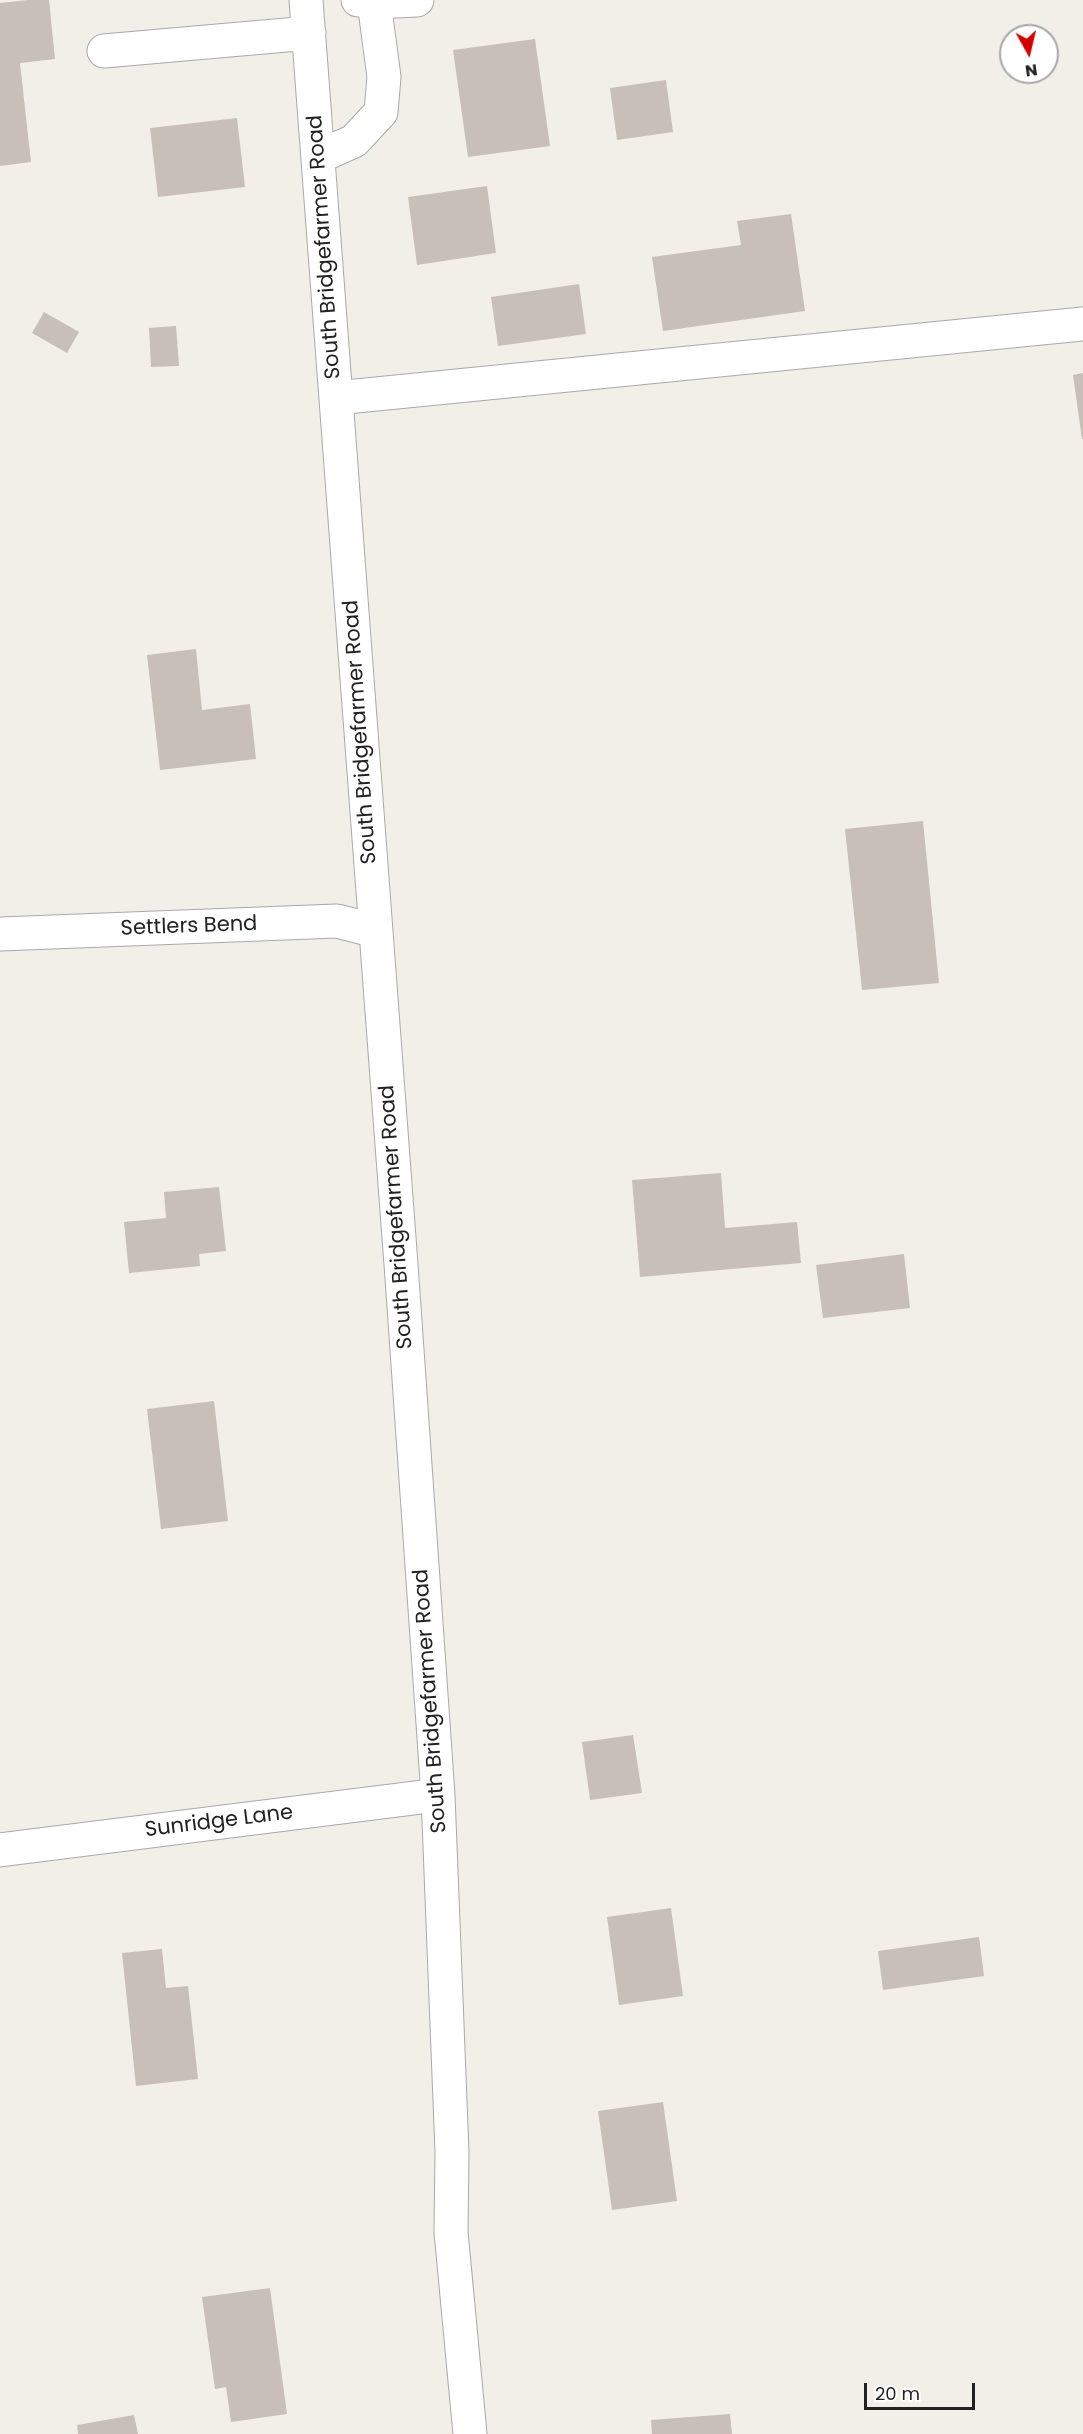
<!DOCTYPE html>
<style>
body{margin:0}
#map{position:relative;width:1083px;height:2434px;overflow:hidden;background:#f2efe9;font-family:Poppins,sans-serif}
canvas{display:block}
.north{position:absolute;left:999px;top:24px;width:60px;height:60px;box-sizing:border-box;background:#fff;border:2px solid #a7a7a7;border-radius:50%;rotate:172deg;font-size:16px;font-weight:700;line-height:24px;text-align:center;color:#222}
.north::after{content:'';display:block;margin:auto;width:21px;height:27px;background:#d40000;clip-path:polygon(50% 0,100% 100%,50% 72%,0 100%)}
.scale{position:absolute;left:864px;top:2383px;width:111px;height:27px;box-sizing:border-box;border:3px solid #222;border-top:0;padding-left:8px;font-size:18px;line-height:21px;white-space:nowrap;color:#222;-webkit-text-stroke:4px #fff;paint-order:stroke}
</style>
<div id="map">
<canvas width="1083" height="2434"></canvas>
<div class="north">N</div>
<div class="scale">20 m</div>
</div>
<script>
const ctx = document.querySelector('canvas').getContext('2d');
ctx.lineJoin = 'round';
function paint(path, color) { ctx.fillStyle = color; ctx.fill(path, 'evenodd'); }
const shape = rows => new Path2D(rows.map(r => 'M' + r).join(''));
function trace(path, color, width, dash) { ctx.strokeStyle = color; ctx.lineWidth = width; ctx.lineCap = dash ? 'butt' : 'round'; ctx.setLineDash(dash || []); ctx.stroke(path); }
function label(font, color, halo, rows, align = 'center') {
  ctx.font = font + ' Poppins,sans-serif'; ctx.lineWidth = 5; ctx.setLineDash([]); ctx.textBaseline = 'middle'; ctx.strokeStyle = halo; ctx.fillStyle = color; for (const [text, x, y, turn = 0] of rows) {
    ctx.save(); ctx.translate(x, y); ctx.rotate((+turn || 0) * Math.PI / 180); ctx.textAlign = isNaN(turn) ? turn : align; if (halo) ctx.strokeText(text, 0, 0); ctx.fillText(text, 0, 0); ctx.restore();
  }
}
paint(shape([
 [28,0,49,0,55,59,20,63,31,162,0,166,0,3],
 [535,39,550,146,468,157,453,50],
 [666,80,673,132,617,140,610,88],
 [237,118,245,187,158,197,150,128],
 [487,186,496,253,417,265,408,197],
 [791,214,805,311,663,331,652,257,741,245,737,221],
 [579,284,586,334,498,346,491,297],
 [44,312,79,332,67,353,32,333],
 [176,326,179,366,151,367,149,328],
 [1083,373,1083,439,1082,439,1073,375],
 [196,649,202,710,250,704,256,759,160,770,147,655],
 [923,821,939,983,862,990,845,829],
 [721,1173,725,1228,797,1222,801,1263,640,1277,632,1180],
 [219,1187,226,1251,199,1254,200,1266,129,1273,124,1222,166,1218,164,1192],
 [904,1254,910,1308,823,1318,816,1265],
 [214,1401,228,1521,161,1529,147,1409],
 [633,1735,642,1793,590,1800,582,1742],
 [671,1908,683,1996,619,2005,607,1917],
 [979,1937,984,1976,883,1990,878,1951],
 [162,1949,166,1988,188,1986,198,2079,136,2086,122,1953],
 [663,2102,677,2201,612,2210,598,2111],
 [270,2288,287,2414,231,2422,226,2387,215,2389,202,2297],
 [730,2414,732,2434,652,2434,651,2420],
 [134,2415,138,2434,78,2434,77,2425]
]), '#c7bfb8');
const minor = shape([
 [306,0,401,1264,438,1795,452,2152,451,2232,470,2434],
 [358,0,374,2,417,0],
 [104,51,309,33],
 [318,157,354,141,381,112,384,77,374,2],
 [336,398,1083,324],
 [0,934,337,921,376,931],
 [0,1850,438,1795]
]);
trace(minor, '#a9a9a9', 35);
trace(minor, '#fff', 33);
label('21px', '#222', '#fff', [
 ["South Bridgefarmer Road",325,247,-94],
 ["South Bridgefarmer Road",361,732,-94],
 ["Settlers Bend",189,927,-2],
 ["South Bridgefarmer Road",397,1217,-94],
 ["South Bridgefarmer Road",431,1701,-94],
 ["Sunridge Lane",219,1822,-7]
]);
</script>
